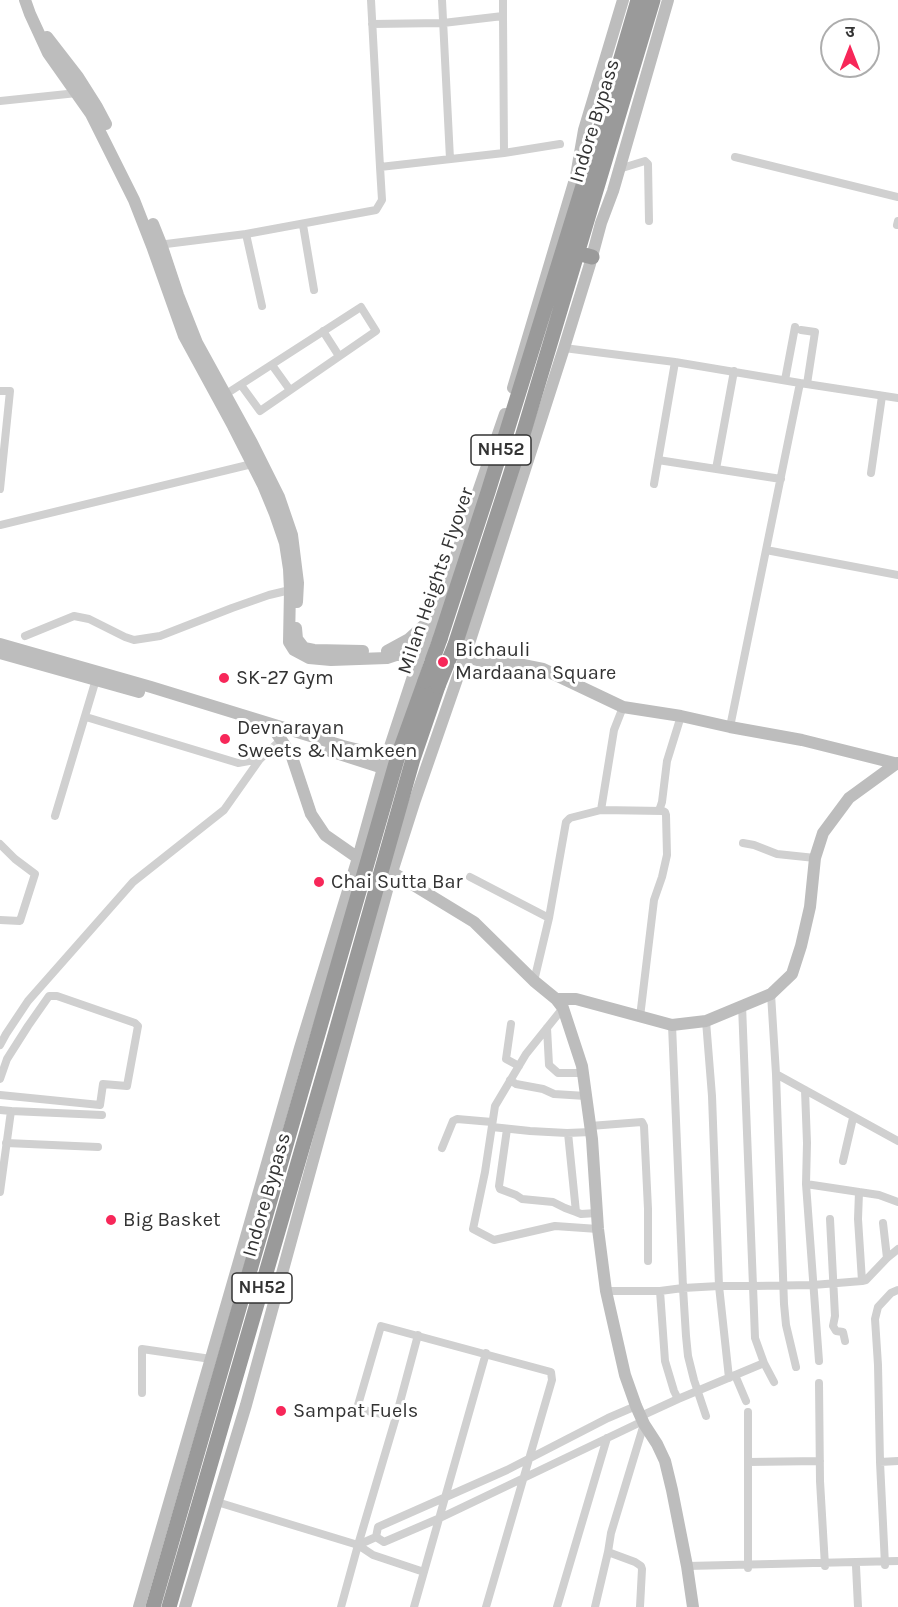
<!DOCTYPE html>
<meta charset="utf-8">
<style>
body{margin:0}
#map{position:relative;width:898px;height:1607px;overflow:hidden;background:#fff;font-family:Karla,"Noto Sans Devanagari",sans-serif}
canvas{display:block}
.north{position:absolute;left:820px;top:18px;width:60px;height:60px;box-sizing:border-box;background:#fff;border:2px solid #adadad;border-radius:50%;rotate:0deg;font-size:16px;font-weight:700;line-height:24px;text-align:center;color:#333}
.north::after{content:'';display:block;margin:auto;width:21px;height:27px;background:#f72759;clip-path:polygon(50% 0,100% 100%,50% 72%,0 100%)}
</style>
<div id="map">
<canvas width="898" height="1607"></canvas>
<div class="north">उ</div>
</div>
<script>
const ctx = document.querySelector('canvas').getContext('2d');
ctx.lineJoin = 'round';
const shape = rows => new Path2D(rows.map(r => 'M' + r).join(''));
function trace(path, color, width, dash) { ctx.strokeStyle = color; ctx.lineWidth = width; ctx.lineCap = dash ? 'butt' : 'round'; ctx.setLineDash(dash || []); ctx.stroke(path); }
function label(font, color, halo, rows, align = 'center') {
  ctx.font = font + ' Karla,sans-serif'; ctx.lineWidth = 6; ctx.setLineDash([]); ctx.textBaseline = 'middle'; ctx.strokeStyle = halo; ctx.fillStyle = color; for (const [text, x, y, turn = 0] of rows) {
    ctx.save(); ctx.translate(x, y); ctx.rotate((+turn || 0) * Math.PI / 180); ctx.textAlign = isNaN(turn) ? turn : align; if (halo) ctx.strokeText(text, 0, 0); ctx.fillText(text, 0, 0); ctx.restore();
  }
}
trace(shape([
 [371,0,380,167],
 [442,0,450,159],
 [503,16,504,153],
 [372,24,443,23,503,16,503,0],
 [0,101,77,93],
 [735,157,898,197],
 [619,169,645,161,648,164,649,221],
 [303,225,314,290],
 [897,225,898,221],
 [246,234,262,306],
 [158,245,246,234,376,210,382,200,380,167,504,153,560,144],
 [801,330,815,332,807,384],
 [323,331,339,356],
 [564,348,675,362,800,383],
 [272,365,290,390],
 [785,380,795,327],
 [0,391,10,391,0,489],
 [223,396,361,307,376,331,260,411,241,385],
 [898,398,800,383,766,550,898,575],
 [658,460,781,479],
 [716,469,734,371],
 [871,473,882,396],
 [654,484,675,362],
 [0,525,252,464],
 [25,636,74,616,89,619,125,637,134,640,160,636,232,608,269,595,290,590],
 [86,717,238,763,260,759],
 [730,727,766,550],
 [601,810,614,730,623,707],
 [659,811,662,802,667,761,681,716],
 [55,816,97,676],
 [743,843,754,845,777,854,815,858],
 [0,844,15,859,35,874,20,921,0,920],
 [470,877,549,918],
 [534,981,549,918,566,822,570,818,601,810,663,811,665,812,666,815,667,855,662,877,654,900,640,1017],
 [771,994,776,1074,898,1141],
 [563,1008,526,1054,495,1106,485,1172,473,1229,494,1240,555,1226,598,1229],
 [706,1021,712,1096,719,1286,729,1378],
 [511,1024,506,1059,519,1066],
 [672,1025,683,1288,686,1336,688,1356,694,1380,706,1416],
 [547,1028,549,1065,558,1073,583,1073],
 [0,1045,6,1034,28,1001,133,882,224,810,260,759,281,740],
 [776,1074,784,1304,786,1325,796,1367],
 [0,1079,7,1059,28,1026,49,996,57,996,135,1023,138,1026,127,1086,103,1084,100,1105,0,1095],
 [510,1080,516,1084,543,1089,554,1094,586,1096],
 [805,1090,807,1143,806,1184,819,1361],
 [0,1110,11,1111,102,1115],
 [590,1126,642,1122,644,1126,648,1209,648,1261],
 [492,1127,530,1131,567,1133,591,1132],
 [507,1129,499,1186,500,1189,516,1195,522,1199,553,1202,565,1208,576,1212,568,1133],
 [6,1143,98,1147],
 [442,1148,453,1121,457,1119,492,1122],
 [843,1161,853,1118],
 [806,1184,859,1192,858,1219,862,1281],
 [0,1192,11,1111],
 [859,1192,879,1195,898,1202],
 [576,1212,581,1214,597,1213],
 [830,1219,835,1316,833,1326,836,1331,843,1332,845,1341],
 [883,1223,887,1258],
 [606,1291,660,1291,683,1288,719,1286,753,1286,742,1005],
 [418,1335,396,1417,358,1545,373,1555,424,1572],
 [764,1363,774,1382],
 [735,1375,746,1401],
 [819,1383,820,1481,825,1566],
 [142,1393,142,1349,211,1359],
 [678,1399,764,1363,755,1338,753,1286,813,1285,862,1281,866,1280,887,1258,898,1249],
 [641,1416,678,1399,674,1391,665,1361,660,1291],
 [396,1417,363,1410,359,1408,358,1405,381,1326,551,1372,552,1380,486,1607],
 [748,1462,820,1461],
 [880,1462,898,1461],
 [217,1502,358,1545,376,1537],
 [376,1537,378,1527,507,1470,608,1418,636,1406],
 [376,1537,384,1542,440,1518,643,1421],
 [608,1552,635,1562,641,1566,642,1569,640,1607],
 [885,1565,880,1462,878,1365,875,1319,878,1307,891,1293,898,1290],
 [687,1566,898,1561],
 [856,1566,858,1607],
 [748,1568,748,1412],
 [341,1607,358,1545],
 [414,1607,486,1353],
 [557,1607,607,1438],
 [595,1607,608,1552,611,1533,644,1424]
]), '#d0d0d0', 8);
trace(shape([
 [25,0,30,14,48,53,91,114,134,200,152,246,184,336,233,426,263,485,275,514,285,543,289,569,290,590,289,642,294,650,309,658,331,660,387,658,396,655,420,655,427,652],
 [47,37,78,77,97,107,106,124],
 [153,224,161,244,178,295,197,343,252,443,279,497,292,535,298,583,297,602],
 [513,388,576,176,584,130,623,0],
 [296,628,297,639,304,648,314,650,363,651],
 [0,644,151,687,343,746,387,757],
 [387,651,409,639,432,618],
 [0,653,139,692],
 [459,655,481,661,523,665,543,669,623,707,681,716,730,727,802,740,898,764],
 [277,726,277,734,291,754,311,814,325,835,358,858],
 [330,751,383,768],
 [392,872,474,922,534,981,556,999,563,1008,582,1066,592,1139,598,1229,606,1291,625,1375,636,1406,644,1424,657,1444,665,1461,672,1490,687,1566,693,1607],
 [556,999,576,999,672,1025,706,1021,771,994,792,974,801,946,810,907,815,858,823,833,849,798,897,763],
 [139,1607,238,1265,300,1048,358,858,383,768,420,655,440,602,505,414],
 [185,1607,246,1405,392,872,415,800,465,656,564,348,590,264,601,223,613,191,668,0]
]), '#bdbdbd', 12);
trace(shape([
 [577,253,592,257],
 [440,639,488,492,595,147,638,0],
 [455,645,518,451,653,0],
 [153,1607,398,756,425,681],
 [169,1607,333,1042,413,759,438,686]
]), '#9a9a9a', 15);
trace(shape([
 [425,681,440,639],
 [438,686,455,645]
]), '#9a9a9a', 15);
for (const [x, y, r, color] of [
 [443,662,6,"#f72759"],
 [224,678,6,"#f72759"],
 [225,739,6,"#f72759"],
 [319,882,6,"#f72759"],
 [111,1220,6,"#f72759"],
 [281,1411,6,"#f72759"]
]) { const dot = new Path2D(); dot.arc(x, y, r, 0, 2 * Math.PI); ctx.fillStyle = color; ctx.fill(dot); trace(dot, '#fff', 2); }
for (const [x, y, w] of [
 [501,450,60],
 [262,1288,60]
]) { const box = new Path2D(); box.roundRect(x - w / 2, y - 15, w, 30, 4.5); ctx.fillStyle = '#fff'; ctx.fill(box); trace(box, '#333', 1.5); }
label('bold 18px', '#333', null, [
 ["NH52",501,450],
 ["NH52",262,1288]
]);
label('20px', '#333', '#fff', [
 ["Indore Bypass",595,121,-73],
 ["Milan Heights Flyover",436,581,-71],
 ["Indore Bypass",267,1195,-74]
]);
label('20px', '#333', '#fff', [
 ["Bichauli",455,650],
 ["Mardaana Square",455,673],
 ["SK-27 Gym",236,678],
 ["Devnarayan",237,728],
 ["Sweets & Namkeen",237,751],
 ["Chai Sutta Bar",331,882],
 ["Big Basket",123,1220],
 ["Sampat Fuels",293,1411]
], 'left');
</script>
